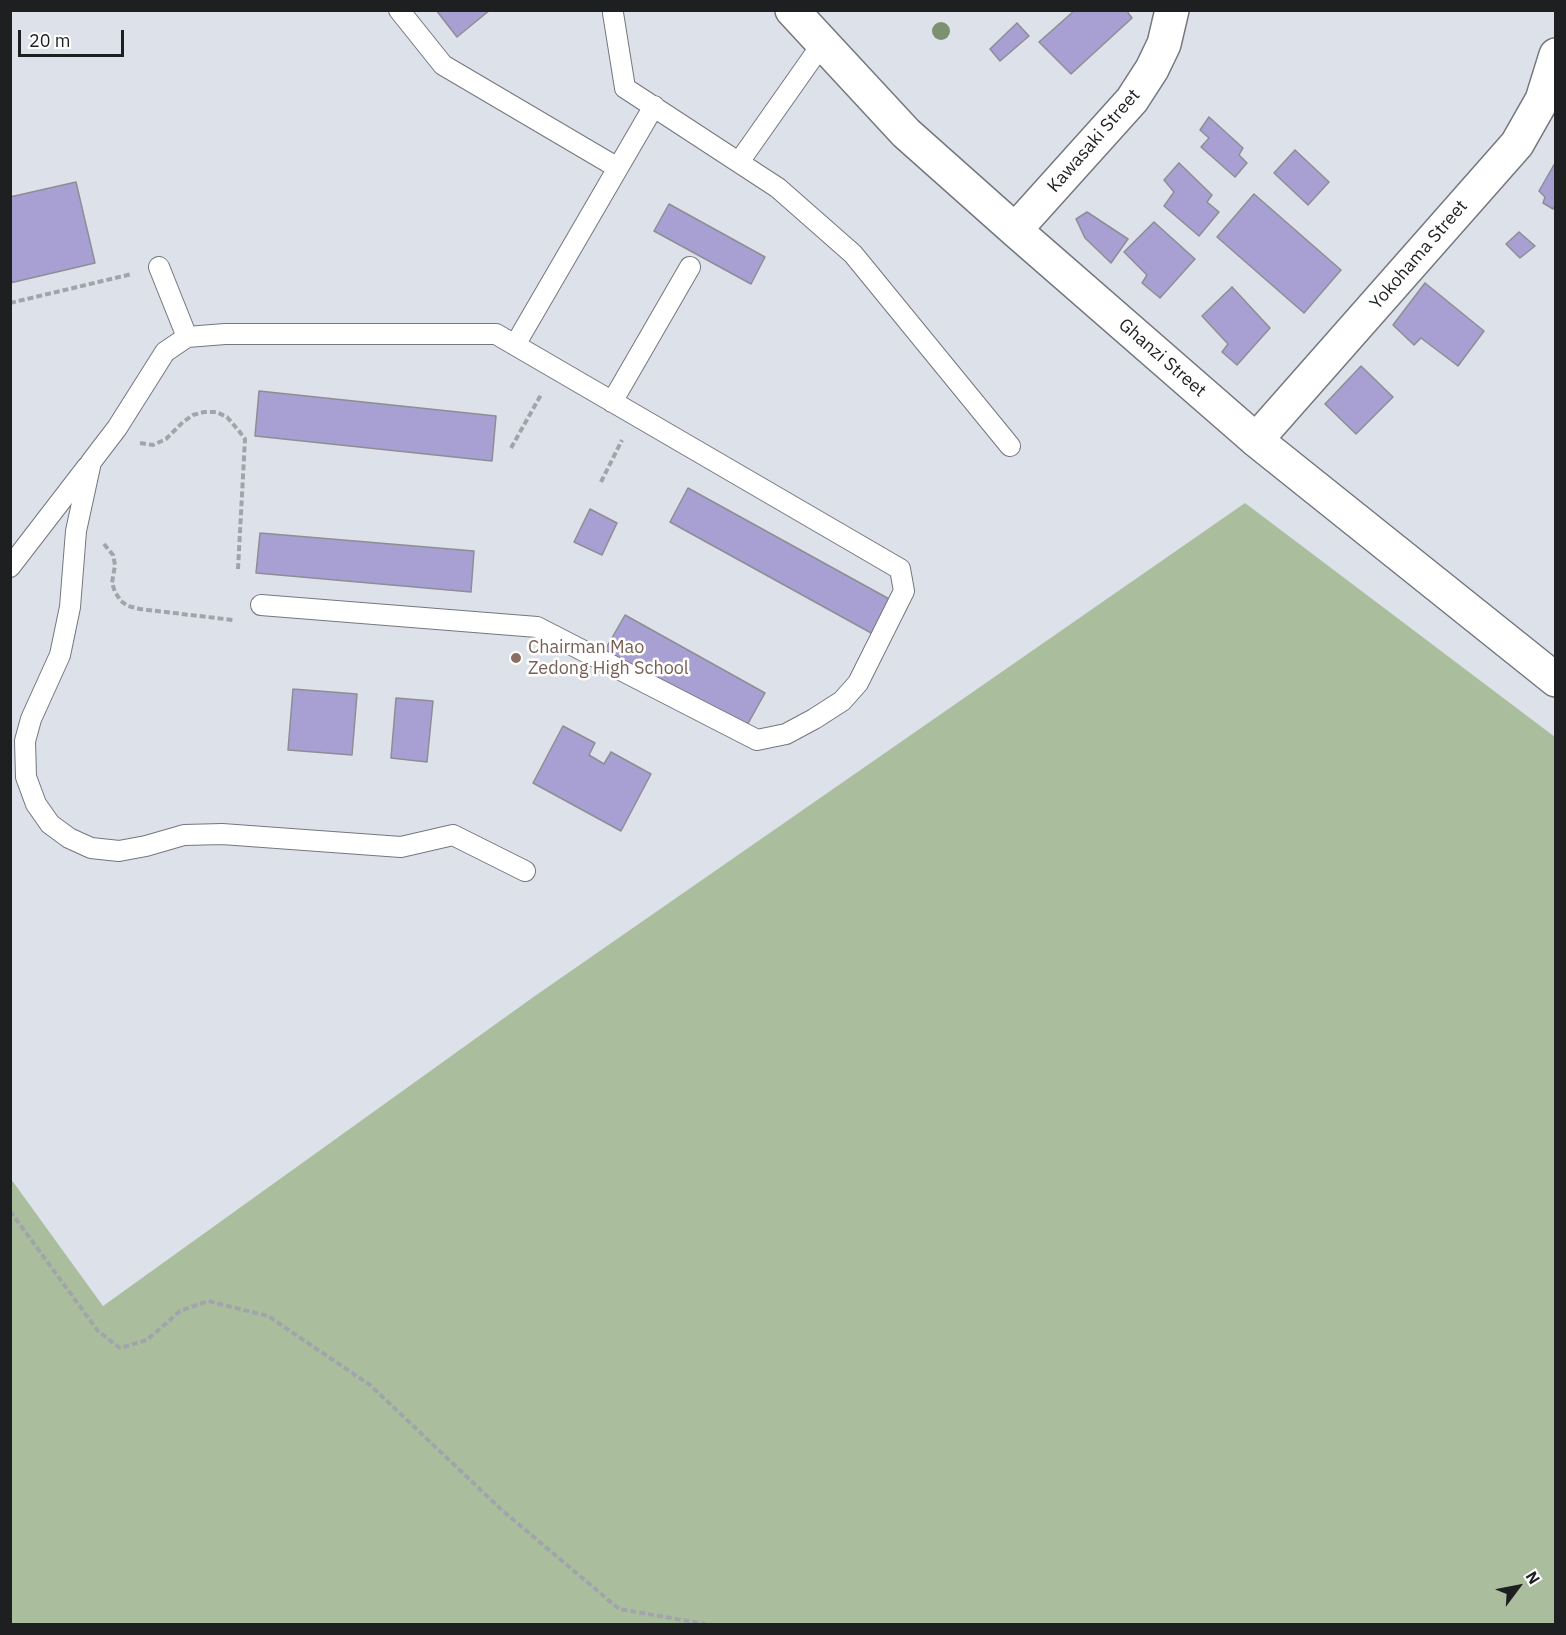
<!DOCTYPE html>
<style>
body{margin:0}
#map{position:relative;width:1566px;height:1635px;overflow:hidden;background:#dde2ea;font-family:"IBM Plex Sans",sans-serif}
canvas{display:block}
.frame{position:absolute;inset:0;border:12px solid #1d1f21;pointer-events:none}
.north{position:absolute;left:1488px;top:1557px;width:60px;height:60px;-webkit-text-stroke:4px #fff;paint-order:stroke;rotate:58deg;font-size:16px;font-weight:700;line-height:24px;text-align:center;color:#1d1f21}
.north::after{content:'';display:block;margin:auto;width:21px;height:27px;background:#1d1f21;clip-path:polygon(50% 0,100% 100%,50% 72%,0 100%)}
.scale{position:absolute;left:18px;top:30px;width:106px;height:27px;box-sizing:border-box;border:3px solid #1d1f21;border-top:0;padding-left:8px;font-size:18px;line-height:21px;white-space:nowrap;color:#1d1f21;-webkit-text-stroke:4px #fff;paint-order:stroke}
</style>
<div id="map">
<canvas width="1566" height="1635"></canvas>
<div class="frame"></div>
<div class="north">N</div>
<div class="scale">20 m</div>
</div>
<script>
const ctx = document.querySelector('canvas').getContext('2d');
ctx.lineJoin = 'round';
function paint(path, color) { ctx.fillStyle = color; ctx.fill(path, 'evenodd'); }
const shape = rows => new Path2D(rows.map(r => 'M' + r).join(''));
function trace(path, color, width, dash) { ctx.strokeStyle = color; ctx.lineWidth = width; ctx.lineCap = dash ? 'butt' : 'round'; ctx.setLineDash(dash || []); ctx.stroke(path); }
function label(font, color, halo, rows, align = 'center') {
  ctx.font = font + ' "IBM Plex Sans",sans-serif'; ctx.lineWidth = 5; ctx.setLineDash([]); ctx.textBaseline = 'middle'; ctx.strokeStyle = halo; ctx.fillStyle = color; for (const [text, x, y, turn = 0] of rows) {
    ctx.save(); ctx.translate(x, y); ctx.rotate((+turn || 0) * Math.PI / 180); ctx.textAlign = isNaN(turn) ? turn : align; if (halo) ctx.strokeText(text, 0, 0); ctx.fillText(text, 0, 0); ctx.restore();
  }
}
paint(shape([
 [1245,503,1555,737,1555,1624,11,1624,11,1179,103,1306,532,998]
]), '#aabe9e');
const building = shape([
 [436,10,490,10,457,37,436,10],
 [1075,10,1126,10,1132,18,1071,74,1039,42,1075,10],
 [1017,23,1029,36,1000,61,990,49,1017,23],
 [1209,117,1243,148,1239,155,1247,163,1235,177,1201,147,1209,138,1200,130,1209,117],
 [1295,150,1329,182,1308,205,1274,173,1295,150],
 [1179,163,1212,195,1207,202,1219,212,1199,236,1164,206,1174,192,1164,180,1179,163],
 [1555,163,1556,203,1553,209,1543,203,1545,197,1539,191,1555,163],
 [76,182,95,263,10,283,10,197,76,182],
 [1254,194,1341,270,1304,313,1217,237,1254,194],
 [669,204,765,257,751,284,654,231,669,204],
 [1087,212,1128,239,1111,263,1085,238,1076,219,1087,212],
 [1154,222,1195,259,1160,298,1142,283,1147,275,1124,252,1154,222],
 [1519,232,1535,246,1520,258,1506,244,1519,232],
 [1425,283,1484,331,1458,366,1421,338,1414,345,1393,325,1425,283],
 [1232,287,1270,328,1237,365,1222,352,1228,344,1202,316,1232,287],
 [1361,366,1393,397,1356,434,1325,404,1361,366],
 [259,391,496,416,492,461,255,436,259,391],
 [688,488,891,600,873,634,670,522,688,488],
 [590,509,617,523,602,555,574,542,590,509],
 [260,533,474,551,471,592,256,573,260,533],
 [625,615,765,693,745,729,605,650,625,615],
 [293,689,357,694,352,755,288,750,293,689],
 [396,698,433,701,427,762,391,758,396,698],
 [563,726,595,743,589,755,604,764,611,752,651,774,621,831,533,783,563,726]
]);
paint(building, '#a8a0d2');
trace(building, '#8e8d95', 1.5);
const lane = shape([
 [399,10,443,65,618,168],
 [613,13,625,88,778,188,853,254,1010,446],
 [739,162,822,44],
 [159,267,187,337],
 [515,345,654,106],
 [612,402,690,267],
 [10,567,87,467],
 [261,605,537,627,757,740,786,734,814,719,842,701,858,683,904,591,900,569,496,334,225,334,187,337,165,352,117,428,91,462,76,531,70,607,60,655,31,719,25,741,26,777,36,804,50,824,69,838,91,848,119,851,146,846,184,835,222,834,401,847,453,835,525,871]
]);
const street = shape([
 [792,10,906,133,1015,230,1256,440,1556,680],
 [1015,230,1132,100,1152,69,1164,44,1172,10],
 [1256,440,1517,144,1542,100,1556,55]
]);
trace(lane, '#73777e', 22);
trace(street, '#73777e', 36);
trace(shape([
 [10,303,132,274],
 [140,443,153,445,166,439,183,422,193,415,204,412,216,412,227,417,239,431,245,439,238,569],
 [511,448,542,393],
 [601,482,622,440],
 [104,544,113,555,115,565,112,583,115,592,121,601,128,606,140,609,233,620],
 [10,1211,98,1331,120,1348,147,1340,180,1311,208,1301,268,1316,370,1385,503,1511,619,1609,705,1624]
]), '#a1a5ab', 4, [6, 3]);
trace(lane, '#fff', 20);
trace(street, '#fff', 33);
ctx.fillStyle = '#7c916f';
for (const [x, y] of [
 [941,31]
]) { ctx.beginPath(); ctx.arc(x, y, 9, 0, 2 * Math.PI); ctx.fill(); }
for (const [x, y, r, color] of [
 [516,658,6,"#8d6e63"]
]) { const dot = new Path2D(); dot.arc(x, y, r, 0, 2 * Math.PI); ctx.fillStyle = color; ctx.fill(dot); trace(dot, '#fff', 2); }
label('18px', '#1d1f21', '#fff', [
 ["Kawasaki Street",1094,141,-49],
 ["Yokohama Street",1419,255,-49],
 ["Ghanzi Street",1162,358,41]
]);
label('18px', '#785e54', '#fff', [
 ["Chairman Mao",528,648],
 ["Zedong High School",528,669]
], 'left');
</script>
